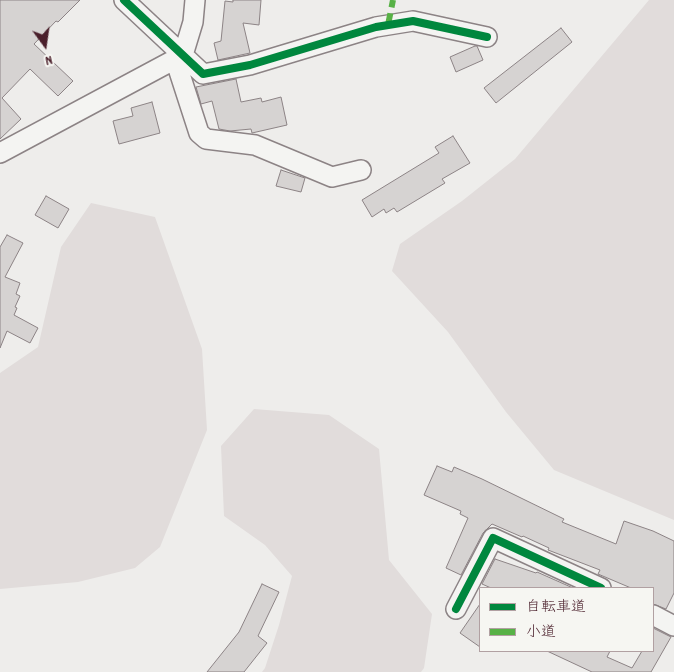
<!DOCTYPE html>
<meta charset="utf-8">
<style>
body{margin:0}
#map{position:relative;width:674px;height:672px;overflow:hidden;background:#eeedeb;font-family:Dekko,"Klee One",sans-serif}
canvas{display:block}
.legend{position:absolute;left:479px;top:587px;width:175px;height:65px;box-sizing:border-box;background:#f6f6f2;border:1px solid #b1a0a2;margin:0;padding:6px 9px;list-style:none;font-size:15px;color:#4a1f2b}
.legend li{display:flex;align-items:center;gap:10px;height:25px}
.legend b{width:25px;border:1px solid #b1a0a2}
.north{position:absolute;left:20px;top:20px;width:50px;height:50px;-webkit-text-stroke:4px #f6f6f2;paint-order:stroke;rotate:166deg;font-size:14px;font-weight:700;line-height:20px;text-align:center;color:#4a1f2b}
.north::after{content:'';display:block;margin:auto;width:18px;height:22px;background:#4a1f2b;clip-path:polygon(50% 0,100% 100%,50% 72%,0 100%)}
</style>
<div id="map">
<canvas width="674" height="672"></canvas>
<ul class="legend">
<li><b style="height:6px;background:#00873e"></b>自転車道</li>
<li><b style="height:6px;background:#57b146"></b>小道</li>
</ul>
<div class="north">N</div>
</div>
<script>
const ctx = document.querySelector('canvas').getContext('2d');
ctx.lineJoin = 'round';
function paint(path, color) { ctx.fillStyle = color; ctx.fill(path, 'evenodd'); }
const shape = rows => new Path2D(rows.map(r => 'M' + r).join(''));
function trace(path, color, width, dash) { ctx.strokeStyle = color; ctx.lineWidth = width; ctx.lineCap = dash ? 'butt' : 'round'; ctx.setLineDash(dash || []); ctx.stroke(path); }
paint(shape([
 [649,0,674,0,674,520,554,470,506,412,448,332,392,271,400,244,462,201,515,159],
 [91,203,155,217,202,349,207,430,160,547,135,568,78,582,0,589,0,373,38,347,61,247],
 [254,409,329,415,379,449,389,560,432,614,424,668,421,672,262,672,265,668,279,625,292,576,265,545,224,516,221,446]
]), '#e1dcdb');
const building = shape([
 [0,0,80,0,58,22,56,21,34,44,73,81,58,96,30,69,2,98,21,119,0,139,0,0],
 [233,0,261,0,259,25,243,23,250,53,218,60,214,43,221,41,225,1,233,2,233,0],
 [561,28,572,42,496,103,484,88,561,28],
 [475,46,477,46,483,60,456,72,450,57,475,46],
 [236,79,241,102,261,98,262,102,281,97,287,125,252,133,251,129,230,131,219,129,212,101,201,104,196,87,236,79],
 [152,102,160,133,119,144,113,121,133,116,131,108,152,102],
 [453,136,470,163,442,179,445,183,397,212,394,208,386,213,384,209,372,217,362,200,439,153,435,147,453,136],
 [281,170,305,178,301,192,276,186,281,170],
 [46,196,69,209,58,228,35,215,46,196],
 [7,235,23,243,5,277,20,283,16,294,20,296,15,307,17,308,14,315,38,328,30,343,7,331,0,348,0,247,7,235],
 [437,466,452,472,454,467,482,479,564,519,562,522,616,544,624,521,653,531,674,541,674,593,666,609,653,604,653,588,631,588,598,574,600,570,548,550,549,548,523,536,522,537,492,524,483,533,461,575,446,568,468,518,460,514,461,511,424,495,437,466],
 [495,559,536,573,537,572,573,588,491,588,482,584,495,559],
 [262,584,279,592,258,636,267,643,244,672,207,672,239,632,262,584],
 [480,604,480,647,460,633,480,604],
 [653,628,671,637,651,672,592,672,547,651,610,651,607,657,632,668,642,651,653,651,653,628]
]);
paint(building, '#d6d3d2');
trace(building, '#8c8385', 1);
const minor = shape([
 [124,0,203,74,250,65,376,27,413,21,487,37],
 [175,59,199,133,206,139,255,145,332,177,361,170],
 [0,153,183,55,193,22,195,0],
 [456,609,493,538,601,588],
 [653,615,674,626]
]);
trace(minor, '#8c8385', 22);
trace(minor, '#f4f4f2', 19);
trace(shape([
 [388,25,393,0]
]), '#57b146', 6, [12, 6]);
trace(shape([
 [124,0,203,74,250,65,376,27,413,21,487,37],
 [456,609,493,538,601,588]
]), '#00873e', 8);
</script>
